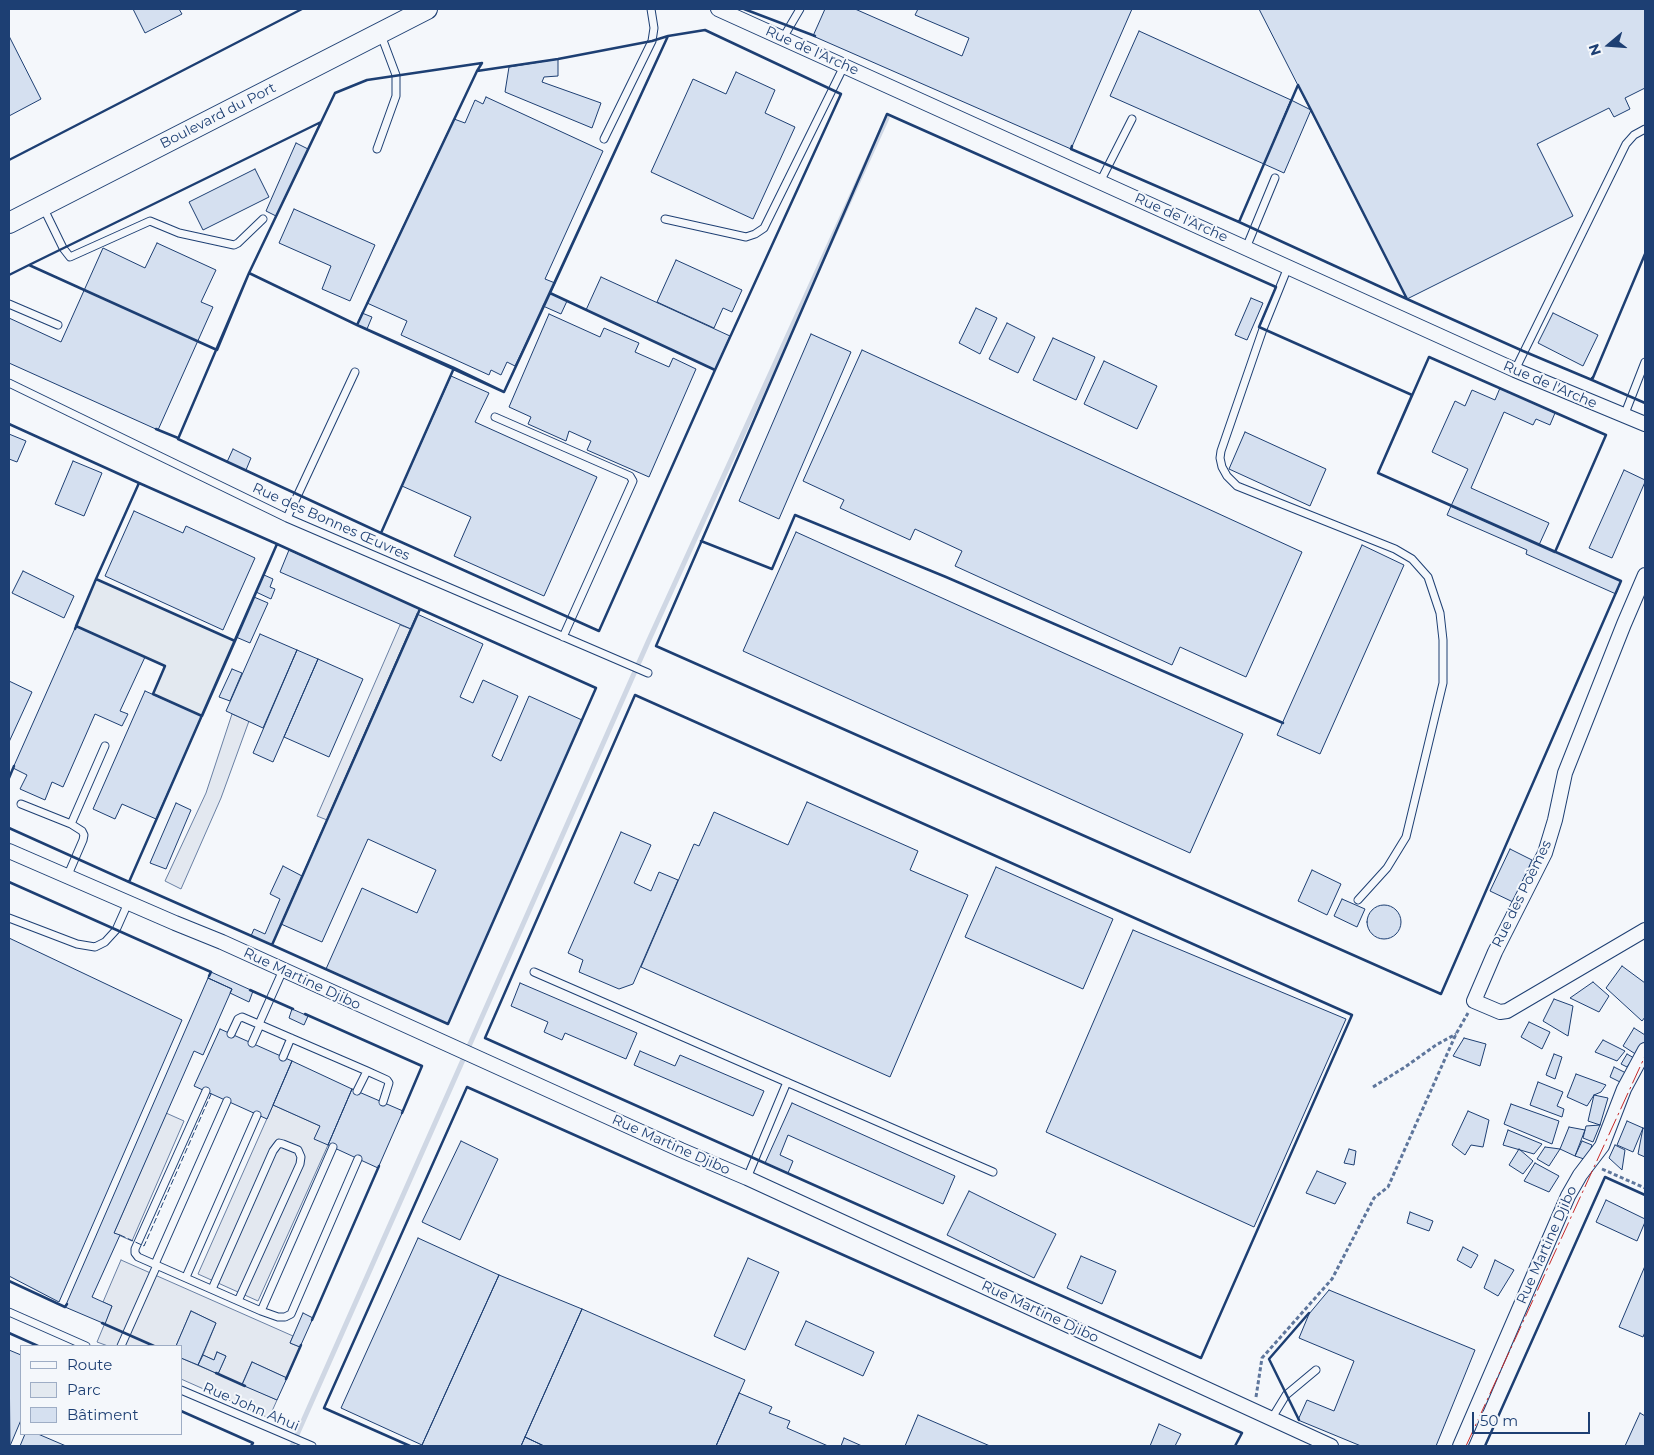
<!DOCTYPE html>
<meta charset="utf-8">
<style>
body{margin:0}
#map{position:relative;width:1654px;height:1455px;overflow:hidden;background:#f4f7fb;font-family:Montserrat,sans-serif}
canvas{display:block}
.frame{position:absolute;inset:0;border:10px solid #1d3f73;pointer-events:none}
.legend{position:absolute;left:20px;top:1345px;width:162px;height:90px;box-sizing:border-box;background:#f4f7fb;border:1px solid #9eadc5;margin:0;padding:6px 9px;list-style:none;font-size:15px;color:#1d3f73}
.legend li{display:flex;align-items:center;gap:10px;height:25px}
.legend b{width:25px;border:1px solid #9eadc5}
.north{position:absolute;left:1584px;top:20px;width:50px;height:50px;-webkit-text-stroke:4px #f4f7fb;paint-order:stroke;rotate:252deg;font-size:14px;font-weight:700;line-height:20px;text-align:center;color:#1d3f73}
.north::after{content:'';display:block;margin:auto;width:18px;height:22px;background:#1d3f73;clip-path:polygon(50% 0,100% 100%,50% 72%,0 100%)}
.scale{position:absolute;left:1472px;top:1412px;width:118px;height:22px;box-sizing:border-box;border:2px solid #1d3f73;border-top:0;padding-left:6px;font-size:15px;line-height:18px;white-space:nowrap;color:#1d3f73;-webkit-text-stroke:4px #f4f7fb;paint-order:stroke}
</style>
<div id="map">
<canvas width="1654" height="1455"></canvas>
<div class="frame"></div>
<ul class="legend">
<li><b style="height:6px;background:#f4f7fb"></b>Route</li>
<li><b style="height:14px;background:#e3e9f0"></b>Parc</li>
<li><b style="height:14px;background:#d5e0f0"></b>Bâtiment</li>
</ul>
<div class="north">N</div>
<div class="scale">50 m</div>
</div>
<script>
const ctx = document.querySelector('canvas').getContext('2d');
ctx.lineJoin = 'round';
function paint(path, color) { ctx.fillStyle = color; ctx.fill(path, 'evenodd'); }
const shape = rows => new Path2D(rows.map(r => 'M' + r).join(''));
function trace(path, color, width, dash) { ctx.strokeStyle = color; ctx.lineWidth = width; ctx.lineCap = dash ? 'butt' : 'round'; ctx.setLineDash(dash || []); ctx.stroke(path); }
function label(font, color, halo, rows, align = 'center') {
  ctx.font = font + ' Montserrat,sans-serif'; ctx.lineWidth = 4; ctx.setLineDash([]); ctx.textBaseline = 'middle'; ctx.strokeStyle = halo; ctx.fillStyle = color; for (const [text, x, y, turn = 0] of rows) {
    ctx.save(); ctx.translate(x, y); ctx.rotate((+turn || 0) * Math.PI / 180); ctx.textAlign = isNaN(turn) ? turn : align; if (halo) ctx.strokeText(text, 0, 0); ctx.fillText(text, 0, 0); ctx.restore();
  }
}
const green = shape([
 [96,579,235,641,202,716,153,694,165,666,76,626,96,579]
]);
paint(green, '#e3e9f0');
trace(green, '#687fa3', 1);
const parking = shape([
 [400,625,411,629,327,820,317,816,400,625],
 [232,714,249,721,221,798,181,889,165,881,206,793,232,714],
 [273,1105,320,1126,328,1145,258,1301,198,1274,273,1105],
 [166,1113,184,1121,132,1241,114,1233,166,1113],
 [121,1260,293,1336,290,1343,300,1347,287,1378,252,1362,242,1384,277,1400,269,1418,181,1379,181,1358,218,1374,226,1356,217,1352,214,1360,203,1355,216,1323,191,1311,176,1346,108,1346,97,1342,112,1306,103,1302,121,1260]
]);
paint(parking, '#e3e8f0');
trace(parking, '#687fa3', 1);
trace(shape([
 [292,1446,648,642,887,118]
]), '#cfd7e4', 5);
const building = shape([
 [133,9,179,9,182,14,145,33,133,9],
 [825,9,855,9,962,56,969,38,915,15,918,9,1132,9,1071,149,813,36,825,9],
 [1259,9,1644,9,1645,11,1645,88,1625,98,1630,109,1614,117,1609,108,1537,144,1573,216,1407,299,1259,9],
 [1139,31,1291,100,1264,164,1110,96,1139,31],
 [9,36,41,99,9,116,9,36],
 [558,59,558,76,544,77,542,82,601,103,592,128,505,92,509,67,558,59],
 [736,72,775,90,765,113,795,127,753,219,651,172,693,79,726,94,736,72],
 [486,97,603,151,545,279,555,283,515,366,507,362,501,375,491,370,489,375,401,335,407,321,367,303,454,119,465,123,475,100,483,104,486,97],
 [1291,100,1311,110,1284,173,1264,164,1291,100],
 [296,143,308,149,276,216,266,211,296,143],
 [255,169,269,197,203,230,189,202,255,169],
 [294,209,375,245,350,301,322,289,331,266,279,243,294,209],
 [157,243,216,270,201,302,213,307,158,430,9,363,9,318,61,342,103,248,145,268,157,243],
 [676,260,742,290,732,312,723,308,714,328,657,302,676,260],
 [601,277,730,336,715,370,586,310,601,277],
 [550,293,567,301,561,314,543,306,550,293],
 [1251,298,1263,303,1247,340,1235,335,1251,298],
 [976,308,997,318,980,354,959,343,976,308],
 [362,313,372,317,367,329,357,325,362,313],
 [1553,313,1598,335,1583,366,1538,343,1553,313],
 [549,314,600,337,604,328,639,343,635,352,669,367,673,358,696,369,649,477,587,450,591,441,569,431,566,441,528,424,531,417,509,407,549,314],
 [1007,323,1035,337,1018,373,989,359,1007,323],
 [811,334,851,352,779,519,739,501,811,334],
 [1053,338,1095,357,1076,400,1033,380,1053,338],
 [862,350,1302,552,1246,677,1180,647,1172,665,955,566,962,551,915,529,910,540,840,508,844,500,803,481,862,350],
 [1104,361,1157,386,1137,429,1084,404,1104,361],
 [451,376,489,393,475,422,597,477,544,596,454,556,471,517,402,486,451,376],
 [1500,388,1555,413,1550,425,1536,419,1533,425,1504,412,1471,488,1549,523,1539,545,1451,506,1468,469,1432,452,1455,401,1465,406,1472,390,1495,400,1500,388],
 [1245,432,1326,469,1310,506,1229,469,1245,432],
 [9,434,26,441,17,462,9,459,9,434],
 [233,449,251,458,246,470,227,462,233,449],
 [73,461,102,473,84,516,55,504,73,461],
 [1624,470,1645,480,1645,482,1612,558,1589,548,1624,470],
 [1451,506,1621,581,1616,594,1526,554,1527,550,1447,515,1451,506],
 [134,511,183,533,186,526,255,558,223,630,105,576,134,511],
 [796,532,1243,734,1190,853,743,651,796,532],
 [1362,545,1404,565,1320,754,1277,735,1362,545],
 [289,550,420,609,411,629,280,572,289,550],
 [23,571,74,596,64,618,12,593,23,571],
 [264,575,273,579,270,587,275,589,271,599,256,592,264,575],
 [254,597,268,603,250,643,236,637,254,597],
 [417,614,483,644,460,697,473,703,483,680,518,696,492,756,501,761,529,696,582,720,448,1024,326,969,362,888,417,913,436,870,368,839,322,942,281,924,417,614],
 [76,626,145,657,120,711,128,714,122,726,95,714,63,787,52,782,45,800,20,789,27,775,13,768,76,626],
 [260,634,297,650,263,728,226,711,260,634],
 [297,650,318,659,273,762,253,753,297,650],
 [318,659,363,679,329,757,284,737,318,659],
 [232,669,242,673,230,701,219,697,232,669],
 [9,681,32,692,9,742,9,681],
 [145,691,202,716,156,819,122,804,115,819,93,809,145,691],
 [807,802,918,851,910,870,968,895,890,1077,641,967,694,844,699,846,714,812,788,845,807,802],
 [176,803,191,810,166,869,150,863,176,803],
 [621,832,651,845,634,883,651,891,659,872,678,880,633,984,619,989,579,972,583,960,568,953,621,832],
 [1510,849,1532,860,1513,902,1490,891,1510,849],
 [283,866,302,876,272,945,251,936,254,929,265,934,280,899,270,894,283,866],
 [996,867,1113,919,1083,989,965,937,996,867],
 [1312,870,1341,884,1327,915,1298,901,1312,870],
 [1342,899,1365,909,1357,927,1334,916,1342,899],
 '1367 922a17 17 0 1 1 34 0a17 17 0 1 1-34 0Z',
 [1133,930,1346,1019,1254,1227,1046,1132,1133,930],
 [9,938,182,1020,59,1302,9,1276,9,938],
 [1622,966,1645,983,1645,1017,1642,1021,1606,988,1622,966],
 [211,972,253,991,249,1002,230,993,232,989,208,978,211,972],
 [208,978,232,989,203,1055,194,1051,114,1233,120,1235,92,1297,112,1306,105,1324,65,1307,208,978],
 [1593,982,1609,996,1599,1012,1570,998,1593,982],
 [520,983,637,1033,626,1059,565,1033,562,1040,544,1032,548,1022,511,1006,520,983],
 [1554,999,1573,1006,1568,1036,1543,1021,1554,999],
 [292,1009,308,1016,304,1025,289,1018,292,1009],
 [1529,1022,1550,1032,1542,1049,1521,1037,1529,1022],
 [1634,1028,1645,1035,1645,1041,1637,1055,1623,1046,1634,1028],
 [220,1029,292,1061,267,1119,194,1086,220,1029],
 [1464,1038,1486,1044,1480,1066,1453,1056,1464,1038],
 [1603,1040,1625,1051,1617,1061,1595,1052,1603,1040],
 [640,1051,675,1066,680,1055,764,1091,753,1116,634,1065,640,1051],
 [1554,1054,1562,1057,1555,1079,1546,1075,1554,1054],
 [1627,1054,1634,1058,1627,1067,1621,1064,1627,1054],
 [292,1061,352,1089,328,1145,314,1139,320,1126,273,1105,292,1061],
 [1614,1067,1626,1073,1622,1083,1610,1077,1614,1067],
 [1576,1074,1606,1085,1601,1092,1594,1095,1587,1106,1567,1097,1576,1074],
 [1538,1082,1563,1092,1557,1106,1564,1109,1562,1117,1530,1105,1538,1082],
 [352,1089,403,1111,378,1168,328,1145,352,1089],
 [1594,1095,1608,1098,1600,1125,1588,1121,1594,1095],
 [792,1103,955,1176,943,1204,788,1135,780,1155,793,1161,788,1173,765,1163,792,1103],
 [1511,1104,1559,1121,1552,1144,1504,1124,1511,1104],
 [1468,1111,1489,1120,1483,1147,1471,1145,1465,1155,1452,1145,1468,1111],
 [1627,1121,1643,1128,1633,1152,1617,1145,1627,1121],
 [1600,1125,1593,1142,1583,1138,1586,1126,1600,1125],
 [1569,1127,1585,1130,1575,1156,1560,1149,1569,1127],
 [1643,1128,1645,1129,1645,1157,1638,1154,1643,1128],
 [1508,1130,1542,1144,1534,1154,1503,1145,1508,1130],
 [461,1141,498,1159,460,1240,422,1222,461,1141],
 [1582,1141,1592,1145,1587,1160,1575,1156,1582,1141],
 [1615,1145,1625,1150,1622,1170,1609,1158,1615,1145],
 [1545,1147,1560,1149,1549,1166,1537,1159,1545,1147],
 [1349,1149,1356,1151,1354,1165,1344,1163,1349,1149],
 [1519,1149,1533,1161,1523,1174,1509,1165,1519,1149],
 [1535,1163,1559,1176,1549,1192,1524,1181,1535,1163],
 [1317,1171,1346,1183,1335,1204,1306,1193,1317,1171],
 [969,1191,1056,1234,1034,1278,947,1235,969,1191],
 [1606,1200,1645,1219,1645,1222,1637,1241,1596,1222,1606,1200],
 [1410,1212,1433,1221,1429,1231,1407,1223,1410,1212],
 [418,1238,499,1275,422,1445,341,1408,418,1238],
 [1463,1247,1478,1255,1471,1268,1457,1260,1463,1247],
 [1081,1256,1116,1271,1102,1304,1067,1288,1081,1256],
 [748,1258,779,1272,745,1350,714,1336,748,1258],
 [1495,1260,1514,1270,1498,1296,1484,1288,1495,1260],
 [1645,1266,1645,1332,1643,1337,1619,1327,1645,1266],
 [499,1275,582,1309,521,1446,425,1446,422,1445,499,1275],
 [1329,1290,1475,1350,1436,1446,1361,1446,1298,1420,1307,1400,1334,1411,1354,1361,1299,1338,1309,1314,1329,1290],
 [582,1309,745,1380,716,1446,544,1446,525,1437,582,1309],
 [191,1311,216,1323,198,1365,181,1358,181,1346,176,1346,191,1311],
 [303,1313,313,1318,300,1347,290,1343,303,1313],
 [806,1321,874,1352,863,1376,795,1345,806,1321],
 [9,1350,21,1355,21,1420,10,1446,9,1350],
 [217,1352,226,1356,218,1374,198,1365,203,1355,214,1360,217,1352],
 [252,1362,287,1378,277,1400,242,1385,252,1362],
 [739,1393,772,1407,769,1413,790,1421,787,1428,828,1446,716,1446,739,1393],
 [1640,1413,1645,1416,1645,1446,1625,1446,1640,1413],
 [918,1415,990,1446,905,1446,918,1415],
 [1159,1424,1181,1434,1175,1446,1150,1446,1159,1424],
 [25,1434,38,1434,66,1446,20,1446,25,1434],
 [525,1437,544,1446,521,1446,525,1437],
 [844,1438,862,1446,841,1446,844,1438]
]);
paint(building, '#d5e0f0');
trace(building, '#1d3f73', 1);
const lane = shape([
 [783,38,800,9],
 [604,139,652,41,654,28,651,9],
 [377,149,396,96,396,75,381,35],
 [1100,182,1132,119],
 [43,207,63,248,70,257,150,221,179,233,234,245,238,243,263,219],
 [665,219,746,237,755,234,764,228,844,66],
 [1246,248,1275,178],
 [1288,267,1263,329,1221,451,1220,458,1222,467,1227,476,1237,486,1395,549,1412,559,1428,577,1440,613,1443,640,1443,683,1406,837,1387,868,1358,900],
 [9,304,58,325],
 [1515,370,1626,144,1634,135,1645,129],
 [9,383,287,518,648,673],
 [1624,416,1645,362],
 [495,417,630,476,633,481,563,637],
 [287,518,355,372],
 [21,804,71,824,82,831,84,835,83,840,67,877],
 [71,824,105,746],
 [9,918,77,944,95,947,105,942,116,930,128,903],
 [534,972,993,1172],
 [259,1024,283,970],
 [231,1034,238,1019,242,1017,367,1071,387,1080,389,1083,383,1102],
 [252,1043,260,1025],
 [283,1057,291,1038],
 [206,1091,135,1249,135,1253,138,1257,261,1311,278,1317,285,1317,291,1314,358,1159],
 [357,1091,367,1071],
 [747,1178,787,1082],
 [155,1264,227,1101],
 [186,1277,257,1115],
 [212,1289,273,1151,279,1143,283,1144,298,1150,301,1157,300,1164,238,1301],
 [261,1311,333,1147],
 [9,1312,86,1346],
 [121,1346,157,1265],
 [181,1390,312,1446],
 [1272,1418,1286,1395,1316,1370]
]);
const street = shape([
 [718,9,1515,370,1645,424],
 [1645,575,1624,624,1565,773,1555,820,1545,853,1495,952,1474,1001,1500,1012,1507,1011,1645,930],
 [9,851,175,923,222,942,681,1150,747,1178,1331,1446],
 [1460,1446,1568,1196,1580,1175,1602,1146,1624,1089,1645,1050]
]);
const secondary = shape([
 [9,223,427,9]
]);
trace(lane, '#1d3f73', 9);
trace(street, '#1d3f73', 16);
trace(secondary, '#1d3f73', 22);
trace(shape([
 [1373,1087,1405,1067,1436,1045,1456,1034],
 [1602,1169,1645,1188],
 [1256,1397,1262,1358,1332,1279,1374,1198,1388,1187,1456,1034,1468,1013]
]), '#5e769c', 3, [4, 2.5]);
trace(lane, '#f4f7fb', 7);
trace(street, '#f4f7fb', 14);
trace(secondary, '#f4f7fb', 20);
trace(shape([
 [120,1235,144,1246,212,1092]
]), '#1d3f73', 1, [6, 2.5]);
trace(shape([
 [744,9,815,36],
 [705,30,841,94,715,370,550,293,668,36,705,30],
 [668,36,504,392,357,325,477,71,558,59,652,41,668,36],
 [482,63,477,71,357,325,249,273,335,93,367,80,482,63],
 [1298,85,1311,110,1407,299,1239,222,1298,85],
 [887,114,1276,287,1259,327,1412,395,1378,473,1621,581,1441,994,656,646,887,114],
 [321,122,249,273,217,350,29,265,321,122],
 [1072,146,1071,149,1108,165,1239,222,1240,220],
 [9,160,302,9],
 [249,273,357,325,454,368,381,533,178,439,249,273],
 [9,275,29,265],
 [550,293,715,370,599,631,381,533,454,368,504,392,550,293],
 [1406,297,1407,299,1523,351,1592,380,1645,254],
 [1429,357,1606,435,1555,552,1378,473,1429,357],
 [1592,378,1592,380,1645,403],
 [9,424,139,483,138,485],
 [156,429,178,438],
 [139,483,277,544,235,641,96,579,139,483],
 [701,541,772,569,795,515,946,577,1283,723],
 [277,544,420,609,272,945,129,882,277,544],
 [96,579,235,641,202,716,153,694,165,666,76,626,96,579],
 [420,609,596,688,448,1024,272,945,420,609],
 [75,629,96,579,235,641,234,642],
 [635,695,1352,1015,1201,1358,485,1038,635,695],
 [9,778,14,766],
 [9,828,129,882,130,880],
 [9,882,211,972,209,976],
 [250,990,293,1009],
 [305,1014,422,1066,402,1113],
 [9,1281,65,1307,67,1304],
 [312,1320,379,1166],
 [102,1323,154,1346],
 [9,1333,38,1346],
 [216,1373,245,1386],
 [286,1379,301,1345],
 [181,1411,253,1443,251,1446],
 [1299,1420,1269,1359,1309,1313],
 [410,1446,324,1408,467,1087,1242,1433,1235,1446],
 [1485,1446,1605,1177,1645,1195]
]), '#1d3f73', 2.5);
trace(shape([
 [1466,1446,1645,1056]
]), '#c62828', 1, [18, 4, 2.5, 4]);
label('14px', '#1d3f73', '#f4f7fb', [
 ["Rue de l'Arche",812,51,24],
 ["Boulevard du Port",218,116,-27],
 ["Rue de l'Arche",1181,218,24],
 ["Rue de l'Arche",1550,385,23],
 ["Rue des Bonnes Œuvres",331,522,24],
 ["Rue des Poèmes",1522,894,-64],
 ["Rue Martine Djibo",302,979,25],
 ["Rue Martine Djibo",671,1145,24],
 ["Rue Martine Djibo",1547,1245,-66],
 ["Rue Martine Djibo",1040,1312,25],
 ["Rue John Ahui",251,1407,23]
]);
</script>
